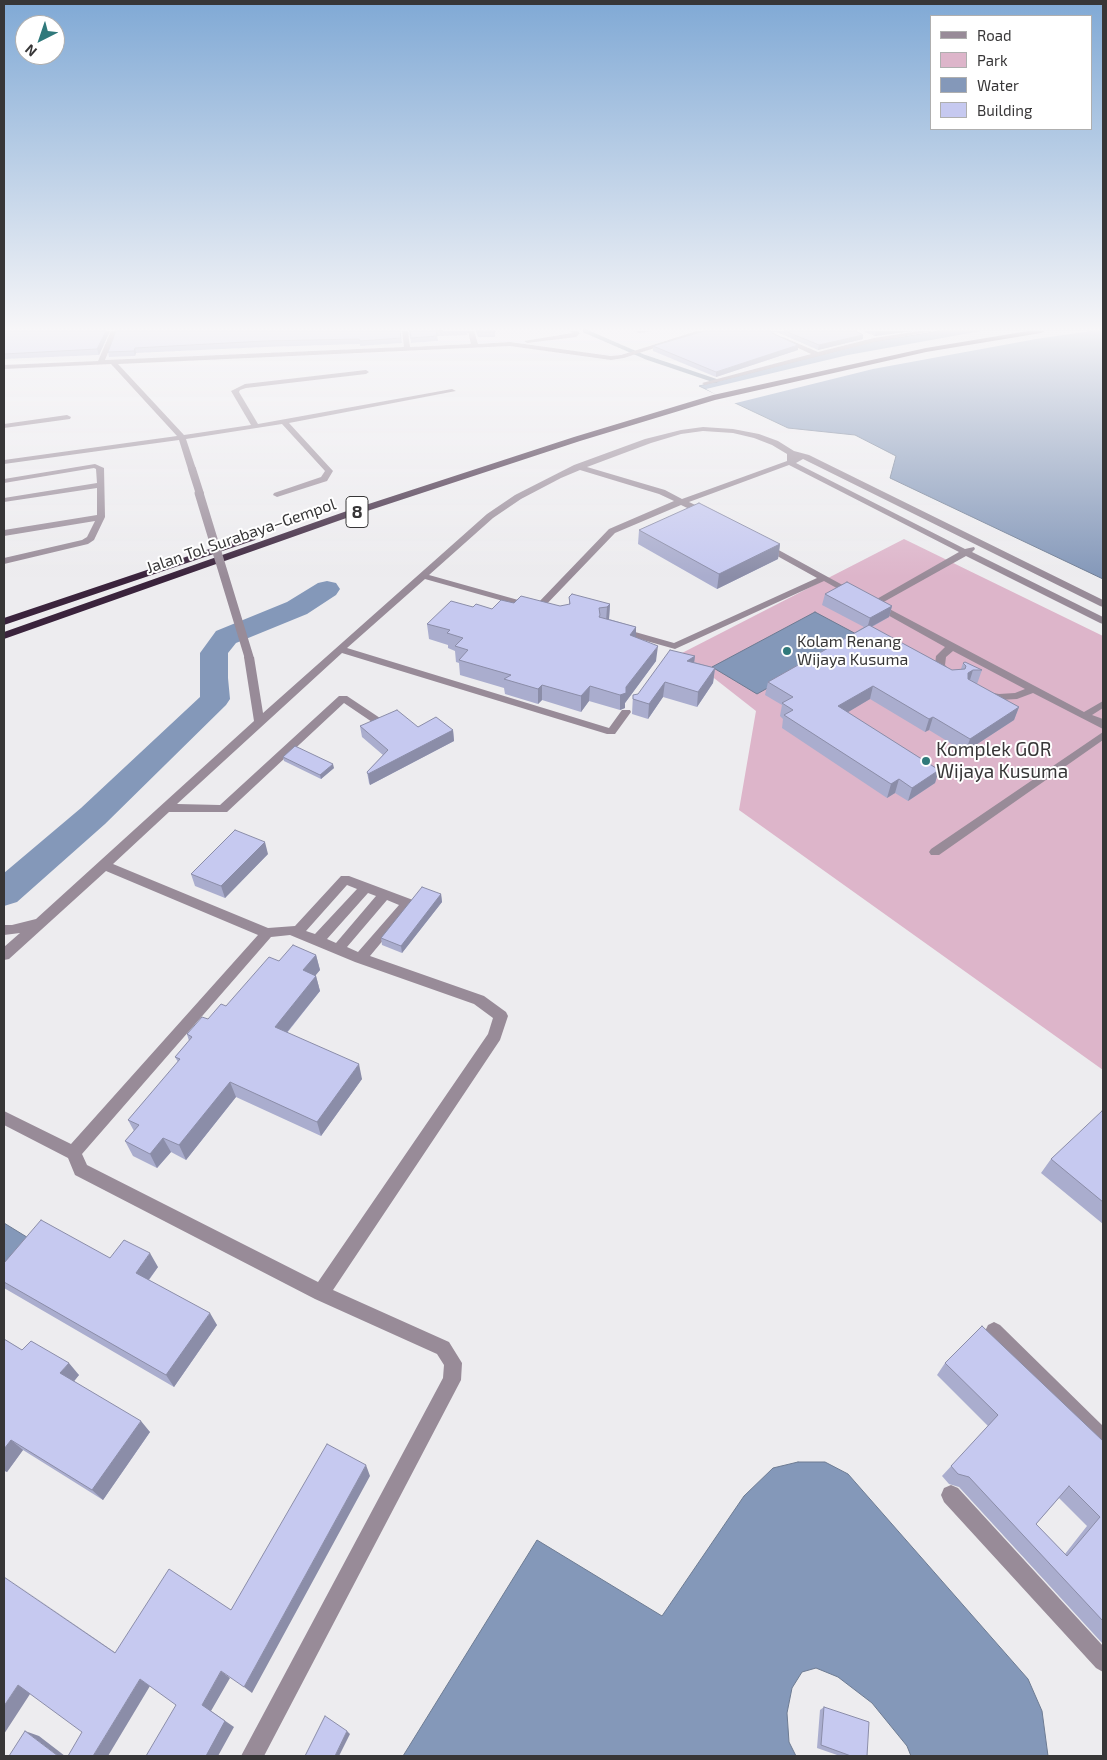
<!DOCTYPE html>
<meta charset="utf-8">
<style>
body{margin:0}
#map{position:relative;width:1107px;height:1760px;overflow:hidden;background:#edecef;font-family:"Exo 2",sans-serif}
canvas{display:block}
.frame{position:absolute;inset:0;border:5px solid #373637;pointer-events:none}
.legend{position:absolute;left:930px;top:15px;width:162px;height:115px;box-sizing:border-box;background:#fff;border:1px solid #afafaf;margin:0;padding:6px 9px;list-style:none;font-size:15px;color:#373637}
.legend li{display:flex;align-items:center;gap:10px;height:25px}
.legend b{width:25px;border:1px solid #afafaf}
.north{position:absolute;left:15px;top:15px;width:50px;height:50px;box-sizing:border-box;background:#fff;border:1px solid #afafaf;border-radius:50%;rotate:221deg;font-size:14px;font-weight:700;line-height:20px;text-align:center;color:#373637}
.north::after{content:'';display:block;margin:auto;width:18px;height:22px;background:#30797b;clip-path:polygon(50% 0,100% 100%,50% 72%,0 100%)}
</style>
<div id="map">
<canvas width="1107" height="1760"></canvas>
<div class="frame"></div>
<ul class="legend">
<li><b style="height:6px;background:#988b98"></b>Road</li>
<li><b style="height:14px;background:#ddb5ca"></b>Park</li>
<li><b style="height:14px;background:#8498b9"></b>Water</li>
<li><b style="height:14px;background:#c6c9f0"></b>Building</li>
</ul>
<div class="north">N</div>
</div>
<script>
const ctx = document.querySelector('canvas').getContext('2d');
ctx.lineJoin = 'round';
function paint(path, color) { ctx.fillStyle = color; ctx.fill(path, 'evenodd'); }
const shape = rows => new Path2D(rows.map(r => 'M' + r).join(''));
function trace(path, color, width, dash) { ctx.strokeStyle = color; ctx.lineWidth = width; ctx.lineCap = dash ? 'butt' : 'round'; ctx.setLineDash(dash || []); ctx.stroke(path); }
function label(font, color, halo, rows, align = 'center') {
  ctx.font = font + ' "Exo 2",sans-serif'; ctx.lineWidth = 4; ctx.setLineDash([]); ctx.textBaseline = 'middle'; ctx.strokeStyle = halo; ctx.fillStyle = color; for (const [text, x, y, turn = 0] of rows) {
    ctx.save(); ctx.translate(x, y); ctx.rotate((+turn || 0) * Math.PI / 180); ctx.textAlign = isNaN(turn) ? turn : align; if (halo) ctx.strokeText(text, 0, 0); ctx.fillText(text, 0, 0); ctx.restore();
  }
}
paint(shape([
 [904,539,1103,636,1103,1070,739,810,756,711,682,653]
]), '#ddb5ca');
const water = shape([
 [940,331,1103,331,1103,579,890,478,896,456,855,435,788,428,699,386,871,342,940,331],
 [815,612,860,636,757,694,712,667,815,612],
 [4,1223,30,1239,4,1269,4,1223],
 [798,1462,825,1462,848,1474,1028,1679,1042,1711,1048,1756,911,1756,907,1746,872,1703,838,1677,816,1668,802,1672,792,1688,787,1713,789,1742,796,1756,403,1756,537,1540,662,1616,744,1496,773,1468,798,1462]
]);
paint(water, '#8498b9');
trace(water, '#6d7b92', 1);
paint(shape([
 [981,331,1091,331,1036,339,873,369,732,404,706,389,848,355]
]), '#edecef');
trace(shape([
 [585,331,645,357,716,381]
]), '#6d7b92', 4);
paint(shape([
 [327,581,336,583,340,589,336,595,307,614,236,643,228,653,228,678,230,699,226,705,105,824,17,902,4,906,4,873,81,808,200,697,200,653,216,631,287,602,318,583,327,581]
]), '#8498b9');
paint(shape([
 [111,331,117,331,105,360,404,347,402,331,408,331,410,347,471,344,468,331,474,331,478,344,510,342,611,356,621,355,697,331,706,331,624,358,611,360,510,346,118,364,184,435,251,425,231,391,245,384,366,370,369,372,366,374,246,388,240,390,239,392,258,424,452,389,456,391,289,423,333,471,327,481,277,497,273,495,274,493,321,477,325,471,282,424,186,439,196,469,192,471,188,469,179,440,4,464,4,460,177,436,111,364,4,369,4,365,98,361,111,331],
 [569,331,577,331,580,333,576,337,527,343,524,341,573,333,569,331],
 [636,331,651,331,639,333,636,331],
 [919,331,933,331,874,342,705,385,702,383,811,354,781,340,781,338,783,337,818,352,874,338,919,331],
 [67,415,71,417,70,419,4,428,4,424,67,415],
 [703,427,733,429,759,434,778,441,794,451,809,455,1103,600,1103,607,1100,606,803,459,796,463,965,549,974,547,975,549,972,552,1103,617,1103,624,1100,623,966,556,880,604,1084,712,1103,701,1103,708,1092,715,1103,719,1103,729,1033,693,1017,699,999,700,979,696,978,694,983,691,999,694,1015,693,1025,689,953,651,946,657,945,665,955,676,954,678,946,678,935,665,936,656,945,647,868,604,959,552,789,465,689,502,710,512,710,516,704,516,681,505,615,533,541,610,535,610,425,579,347,648,609,728,622,710,630,710,631,712,615,734,607,734,342,653,177,804,220,805,339,696,347,696,383,720,384,722,383,724,375,724,344,703,227,812,169,812,113,864,268,928,295,926,341,876,349,876,413,900,414,903,370,956,484,996,506,1012,508,1016,500,1040,333,1290,449,1342,462,1363,461,1380,264,1756,241,1756,443,1378,444,1365,437,1354,315,1299,75,1175,68,1158,4,1125,4,1111,71,1144,258,935,106,871,9,959,4,960,4,947,20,933,4,935,4,925,12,925,36,919,254,721,244,657,245,655,249,654,254,657,263,713,487,514,515,495,574,465,645,439,681,430,703,427],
 [703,431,733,433,754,438,772,445,787,454,787,461,682,499,665,490,587,467,651,443,681,434,703,431],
 [580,470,659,494,674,501,609,529,536,605,429,575,493,518,521,499,561,478,580,470],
 [347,885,357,889,315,934,306,931,347,885],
 [368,893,376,896,336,943,327,939,368,893],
 [387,900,399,905,358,952,347,947,387,900],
 [290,935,355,962,474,1004,493,1018,488,1034,318,1282,87,1165,82,1154,271,937,290,935],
 [95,464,104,468,105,517,94,540,88,544,4,564,4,558,82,540,87,537,95,521,4,536,4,530,97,515,97,488,4,502,4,498,97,483,96,469,94,468,4,483,4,479,95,464],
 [764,542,859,594,854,597,851,596,824,581,675,649,618,633,616,631,621,628,674,643,817,578,761,547,761,543,764,542],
 [1103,732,1103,740,939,855,931,855,929,852,931,849,1103,732],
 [994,1322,1000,1325,1103,1426,1103,1448,1096,1446,988,1337,985,1331,988,1325,994,1322],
 [951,1485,958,1488,1103,1646,1103,1672,1096,1668,944,1502,941,1495,944,1488,951,1485]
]), '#988b98');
paint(shape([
 [1028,331,1045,331,1041,333,926,352,715,400,580,441,352,516,4,639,4,632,344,512,574,437,713,395,926,348,1028,331],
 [251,535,256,538,255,540,4,625,4,618,251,535]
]), '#3a233c');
trace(shape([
 [192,469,200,494]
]), '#988b98', 8);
trace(shape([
 [199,493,249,657]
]), '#988b98', 9);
paint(shape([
 [4,331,110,331,99,355,4,359],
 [116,331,400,331,402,343,360,346,360,344,265,347,136,353,135,356,109,357,108,352],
 [409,331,468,331,467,335,437,336,438,341,411,343],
 [476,331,495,331,495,337,478,337],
 [704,331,856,331,863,339,818,350,777,332,772,332,798,350,716,377,653,351,653,346],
 [863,331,912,331,875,336],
 [639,530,780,544,778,559,717,589,638,544],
 [825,594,892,606,889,617,872,627,952,670,961,669,963,663,982,670,977,684,976,684,1019,707,1014,720,965,752,929,730,925,732,870,699,847,712,939,770,935,783,908,801,895,793,887,798,782,728,783,719,780,716,782,705,765,695,768,682,864,627,822,605],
 [569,597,610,604,609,619,636,627,636,638,656,661,625,703,625,708,620,710,589,701,581,712,542,700,538,704,505,694,504,688,460,675,459,663,456,662,455,651,448,648,448,645,429,639,427,624,473,607,492,609,514,603,560,606,569,605],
 [695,656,694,662,715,668,713,683,697,707,663,697,648,719,632,714,633,695,638,694],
 [360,726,418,727,453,730,454,741,370,785,369,783,367,772,383,755,362,737],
 [283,757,334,768,321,779,284,761],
 [268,854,225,898,195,886,191,874],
 [441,894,442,902,402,953,382,945,381,938],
 [316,955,320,970,315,975,316,976,320,991,287,1033,362,1079,321,1136,236,1097,186,1160,171,1152,157,1168,133,1156,125,1141,134,1131,128,1120,178,1062,175,1057,189,1041,187,1034,226,1006,279,961],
 [1103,1112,1103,1224,1041,1173,1051,1159],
 [110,1258,158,1267,149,1280,217,1325,174,1387,4,1288,4,1263],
 [4,1339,22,1350,79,1375,74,1381,150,1432,103,1500,23,1450,7,1472,4,1471],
 [945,1363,1103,1441,1103,1644,959,1487,949,1484,942,1476,988,1426,937,1375],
 [1059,1498,1087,1526,1065,1554,1036,1524],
 [824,1707,867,1756,840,1756,817,1748,820,1710]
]), '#aaadce');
paint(shape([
 [106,331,110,331,99,355,97,349],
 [876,331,912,331,875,336],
 [863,335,863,339,818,350,819,345],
 [798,345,798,350,716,377,716,372],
 [135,348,136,353,135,356,134,351],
 [780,544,778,559,717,589,719,574],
 [610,604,609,619,606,622,607,607],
 [892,606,889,617,867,629,870,618],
 [636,627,636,642,630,635],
 [658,646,656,661,625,703,625,708,620,710,620,695],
 [695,656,693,671,687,661],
 [715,668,713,683,697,707,698,692],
 [973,670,969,683,964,686,968,673],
 [665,682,663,697,648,719,649,704],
 [542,685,542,700,538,704,538,689],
 [590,686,589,701,581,712,581,696],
 [873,686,870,699,835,720,838,706],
 [1019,707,1014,720,965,752,970,739],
 [933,717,929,730,925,732,929,719],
 [453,730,454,741,370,785,368,774],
 [333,764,334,768,321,779,320,775],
 [939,770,935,783,908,801,912,788],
 [899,779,895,793,887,798,891,784],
 [265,842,268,854,225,898,221,886],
 [441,894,442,902,402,953,401,946],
 [316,955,320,970,307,986,303,970],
 [316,976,320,991,279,1042,275,1027],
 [359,1064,362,1079,321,1136,317,1122],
 [230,1082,236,1097,186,1160,179,1145],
 [163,1138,171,1152,157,1168,150,1154],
 [150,1253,158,1267,144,1286,136,1273],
 [210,1313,217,1325,174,1387,166,1375],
 [69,1363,79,1375,71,1385,60,1373],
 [141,1421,150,1432,103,1500,92,1490],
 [11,1440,23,1450,7,1472,4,1470,4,1449],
 [366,1465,370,1476,252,1693,244,1687],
 [4,1576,126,1660,115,1653],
 [221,1671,230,1678,211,1711,234,1727,218,1756,206,1756,202,1705],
 [140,1679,150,1686,108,1756,93,1756],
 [18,1685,32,1691,4,1734,4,1706],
 [25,1731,39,1736,65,1756,58,1756],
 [347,1731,350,1734,339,1756,335,1756]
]), '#8b8da8');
const building = shape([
 [4,331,106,331,97,349,4,354,4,331],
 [116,331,400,331,401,338,360,341,359,339,264,341,135,348,134,351,108,352,116,331],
 [410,331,443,331,436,331,437,336,411,338,410,331],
 [477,331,495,331,495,332,478,332,477,331],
 [704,331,771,331,772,333,798,345,716,372,653,346,704,331],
 [785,331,856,331,863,335,819,345,785,331],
 [699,503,780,544,719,574,639,530,699,503],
 [847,582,892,606,870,618,825,594,847,582],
 [572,594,610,604,607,607,599,608,600,615,599,617,636,627,630,635,658,646,626,687,626,693,620,695,590,686,581,696,542,685,538,689,504,679,511,675,459,660,468,650,455,646,463,638,447,633,450,630,427,624,451,601,473,607,476,604,492,609,501,600,514,603,521,596,560,606,570,604,569,597,572,594],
 [869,625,952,670,965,669,966,666,963,663,965,662,982,670,973,670,968,673,968,679,1019,707,970,739,933,717,929,719,873,686,838,706,939,770,912,788,899,779,891,784,784,715,793,710,782,703,793,697,768,682,869,625],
 [670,650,695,656,687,661,715,668,698,692,665,682,649,704,633,699,633,695,638,694,670,650],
 [397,710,418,727,436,717,453,730,368,774,367,772,388,750,360,726,397,710],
 [295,746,333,764,320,775,283,757,295,746],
 [235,830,265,842,221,886,191,874,235,830],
 [422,887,441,894,401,946,381,938,422,887],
 [293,945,316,955,303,970,316,976,275,1027,359,1064,317,1122,230,1082,179,1145,163,1138,150,1154,125,1141,139,1125,128,1120,180,1059,175,1057,192,1037,187,1034,202,1017,208,1019,221,1004,226,1006,269,957,279,961,293,945],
 [1102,1111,1103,1112,1103,1202,1051,1159,1102,1111],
 [41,1220,110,1258,124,1240,150,1253,136,1273,210,1313,166,1375,4,1282,4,1263,41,1220],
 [982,1326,1103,1441,1103,1621,969,1477,958,1474,951,1466,998,1415,945,1363,982,1326],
 [1069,1486,1100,1517,1067,1556,1036,1524,1069,1486],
 [4,1339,22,1350,31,1341,69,1363,60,1373,141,1421,92,1490,11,1440,4,1449,4,1339],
 [327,1444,366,1465,244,1687,221,1671,202,1705,225,1721,206,1756,146,1756,176,1705,140,1679,93,1756,68,1756,82,1732,18,1685,4,1706,4,1577,115,1653,169,1569,231,1610,327,1444],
 [824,1707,869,1722,867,1756,851,1756,821,1745,824,1707],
 [325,1716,347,1731,335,1756,305,1756,325,1716],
 [25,1731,58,1756,9,1756,25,1731]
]);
paint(building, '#c6c9f0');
trace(building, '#8b8da8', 1);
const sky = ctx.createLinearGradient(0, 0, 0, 577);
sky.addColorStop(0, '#80a9d5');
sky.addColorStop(0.57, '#f7f6f8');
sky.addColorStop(1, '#f7f6f800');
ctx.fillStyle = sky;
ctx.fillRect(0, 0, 1107, 577);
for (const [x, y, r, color] of [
 [787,651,5,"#30797b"],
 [926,761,5,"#30797b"]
]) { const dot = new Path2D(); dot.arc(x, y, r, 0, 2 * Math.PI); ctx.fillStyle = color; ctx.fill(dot); trace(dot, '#fff', 2); }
label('16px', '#373637', '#fff', [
 ["Jalan Tol Surabaya–Gempol",241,536,-19]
]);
label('16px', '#373637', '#fff', [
 ["Kolam Renang",797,642],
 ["Wijaya Kusuma",797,660]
], 'left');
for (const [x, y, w] of [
 [357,512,22]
]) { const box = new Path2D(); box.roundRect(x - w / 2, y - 15.5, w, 31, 4); ctx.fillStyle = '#fff'; ctx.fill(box); trace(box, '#373637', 1); }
label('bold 18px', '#373637', null, [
 ["8",357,512]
]);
label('19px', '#373637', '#fff', [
 ["Komplek GOR",936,750],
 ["Wijaya Kusuma",936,772]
], 'left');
</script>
